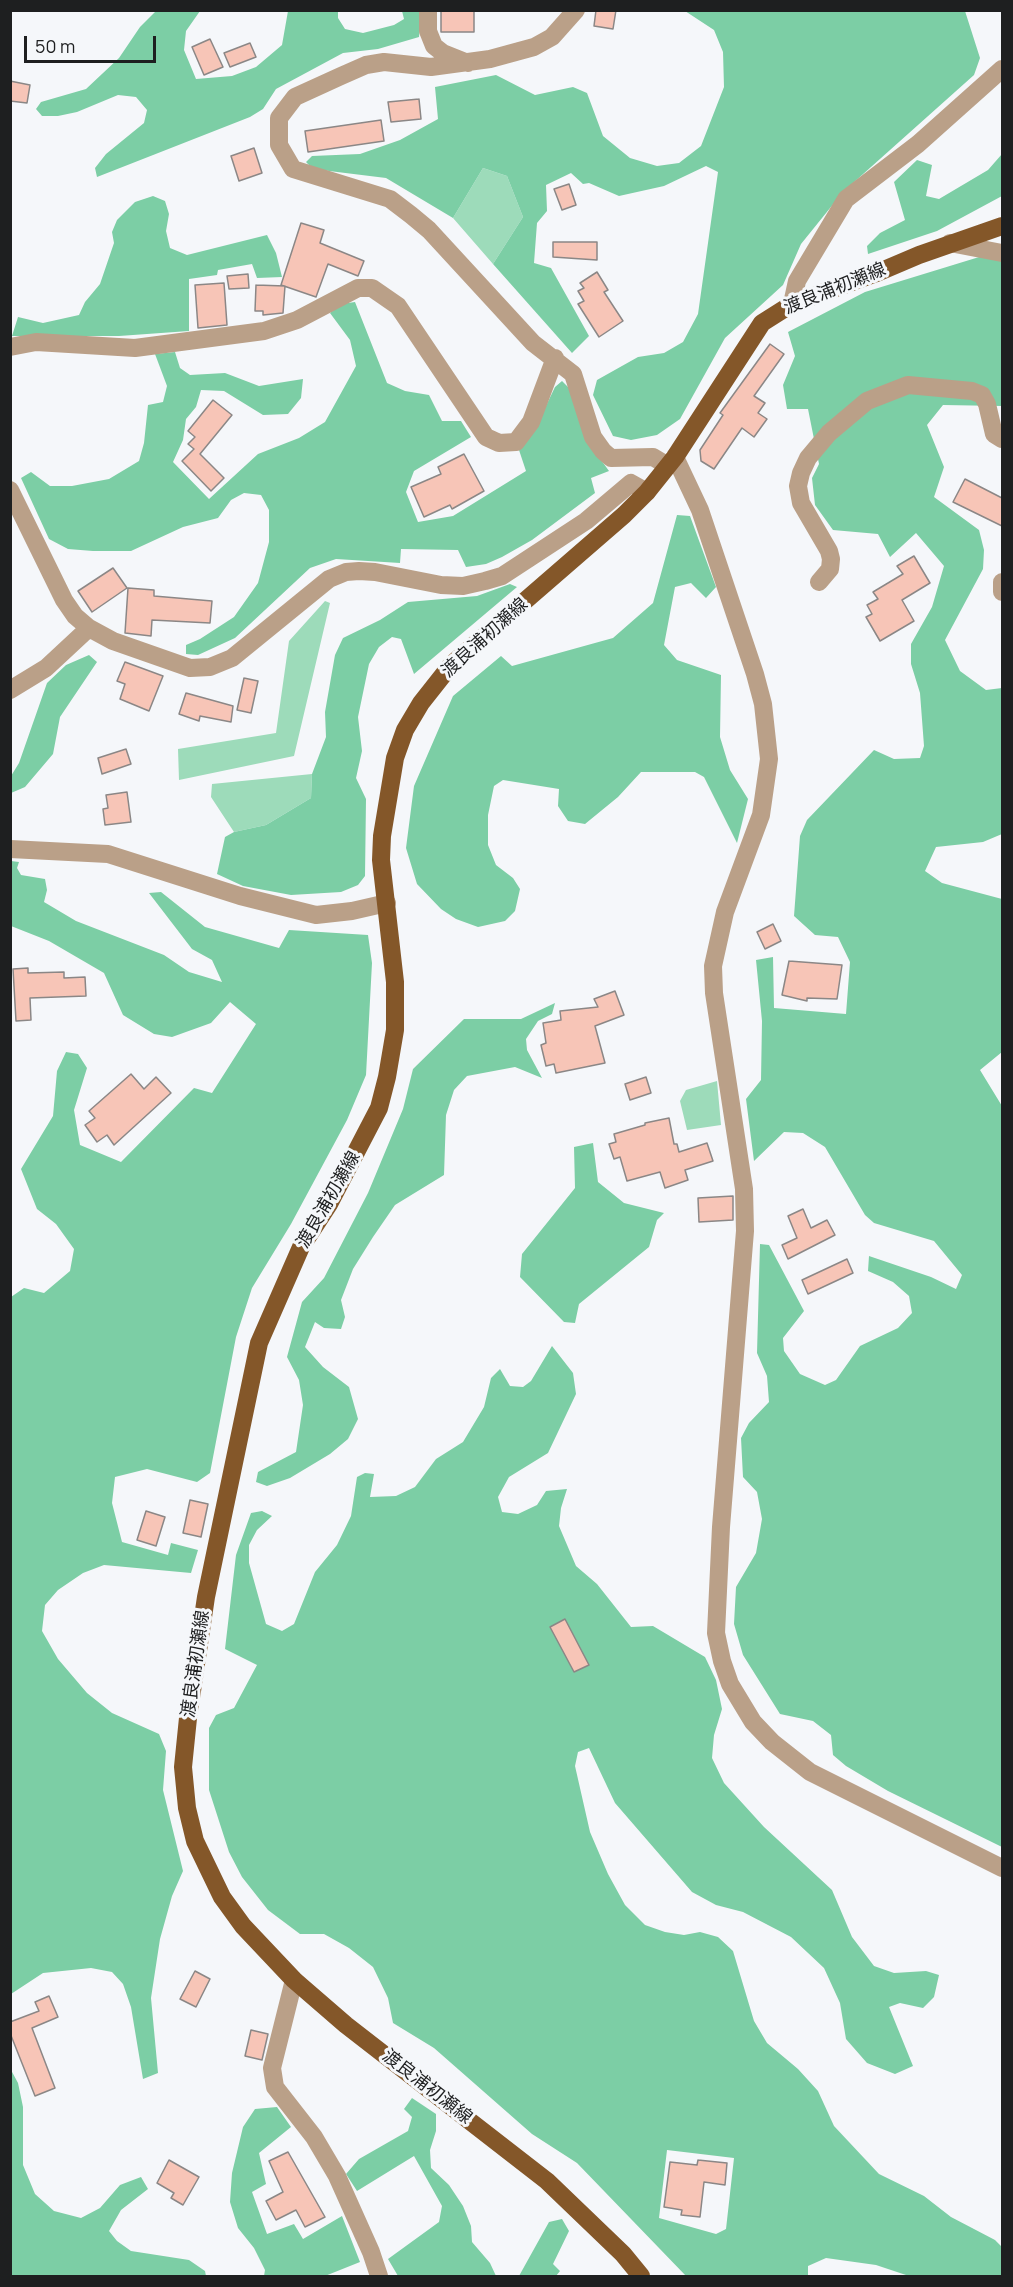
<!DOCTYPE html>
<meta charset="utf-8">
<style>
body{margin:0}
#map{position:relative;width:1013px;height:2287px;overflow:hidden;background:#f5f7fa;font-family:Manrope,sans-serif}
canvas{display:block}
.frame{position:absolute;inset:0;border:12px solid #1e1f20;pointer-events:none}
.scale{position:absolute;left:24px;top:36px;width:132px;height:27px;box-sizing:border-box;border:3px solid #1e1f20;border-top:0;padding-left:8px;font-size:18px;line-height:21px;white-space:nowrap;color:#1e1f20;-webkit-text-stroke:4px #f5f7fa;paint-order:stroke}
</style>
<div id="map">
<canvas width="1013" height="2287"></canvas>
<div class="frame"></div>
<div class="scale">50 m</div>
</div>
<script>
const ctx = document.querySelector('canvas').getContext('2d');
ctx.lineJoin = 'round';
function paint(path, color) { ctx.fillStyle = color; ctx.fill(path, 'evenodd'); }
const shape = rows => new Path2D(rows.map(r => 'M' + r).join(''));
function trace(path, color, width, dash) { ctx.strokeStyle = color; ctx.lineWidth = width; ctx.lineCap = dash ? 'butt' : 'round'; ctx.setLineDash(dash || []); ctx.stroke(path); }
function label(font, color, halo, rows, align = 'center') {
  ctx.font = font + ' Manrope,"Noto Sans JP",sans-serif'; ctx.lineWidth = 6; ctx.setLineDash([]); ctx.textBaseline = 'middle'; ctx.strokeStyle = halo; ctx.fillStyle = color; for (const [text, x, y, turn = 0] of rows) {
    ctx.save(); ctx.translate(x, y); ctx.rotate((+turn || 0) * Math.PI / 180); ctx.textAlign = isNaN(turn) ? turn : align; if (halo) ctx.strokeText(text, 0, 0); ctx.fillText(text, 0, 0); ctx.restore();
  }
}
paint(shape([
 [483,168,507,176,523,217,493,264,453,218],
 [325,601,330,603,294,756,179,780,178,749,276,733,289,641],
 [312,774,311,798,266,825,234,832,211,797,212,784],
 [717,1081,721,1125,687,1130,680,1101,686,1090]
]), '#9ddbba');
paint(shape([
 [156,11,200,11,186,31,184,50,196,79,232,76,256,67,282,45,288,11,338,11,338,18,345,29,363,33,394,25,404,19,402,11,420,11,421,14,419,37,378,49,343,53,276,89,263,109,250,117,97,177,95,168,106,154,144,123,147,110,136,97,118,95,77,112,58,116,42,116,36,109,41,102,86,89,119,58,140,27],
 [685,11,965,11,980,58,974,75,843,192,801,244,783,285,725,338,680,419,657,435,631,440,613,436,593,395,597,380,638,357,664,353,683,342,698,314,718,172,706,166,664,186,619,196,589,183,583,184,571,173,546,185,547,211,537,223,534,263,551,268,589,336,572,353,493,264,523,217,507,176,483,168,453,218,386,178,313,169,306,162,312,156,360,154,400,140,438,119,435,87,496,75,535,95,573,87,587,93,603,136,630,158,657,166,679,163,701,146,724,87,723,52,714,30],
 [1002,154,1002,196,937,231,868,254,867,246,880,233,905,220,894,182,917,160,932,165,926,196,939,199,988,170],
 [153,196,165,201,169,214,166,231,170,248,187,255,267,235,276,253,282,277,257,278,252,264,218,270,217,275,189,279,189,331,119,336,12,336,18,317,43,323,79,315,85,302,100,284,114,243,112,232,117,220,135,202],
 [1002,250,1002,406,943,405,927,425,944,467,934,497,979,530,984,550,983,569,945,640,960,671,986,690,1002,688,1002,834,983,842,936,847,925,871,942,883,1002,899,1002,1052,980,1070,1002,1106,1002,1847,888,1791,846,1766,833,1755,831,1735,813,1721,780,1714,743,1655,734,1624,736,1587,756,1553,762,1519,757,1492,743,1477,741,1438,749,1423,769,1402,767,1376,757,1353,760,1244,769,1245,804,1311,783,1338,784,1351,800,1374,825,1385,836,1380,860,1346,898,1328,912,1313,909,1296,893,1282,868,1271,869,1256,931,1277,956,1289,962,1275,934,1241,874,1223,865,1215,825,1147,803,1133,784,1132,754,1161,746,1099,761,1080,762,1021,756,960,773,957,774,1008,846,1014,850,962,838,937,815,935,794,916,800,836,807,820,874,750,894,759,920,758,924,746,920,693,911,664,911,644,932,607,944,566,916,533,890,557,878,534,833,530,815,505,812,478,819,464,808,409,787,409,783,385,795,356,788,332,865,292],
 [355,302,387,383,405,391,429,395,442,421,461,421,471,437,414,471,406,492,418,522,453,516,526,471,519,450,533,433,555,387,562,381,570,389,591,446,609,471,591,478,595,493,532,540,502,557,486,564,466,567,458,550,401,549,400,563,336,559,310,568,235,638,198,655,186,654,186,645,200,639,234,617,258,583,269,542,269,510,261,495,244,493,231,500,218,518,183,527,131,551,93,551,68,549,49,539,21,478,31,472,50,486,72,486,109,479,139,461,144,443,148,405,163,402,167,386,155,354,175,352,180,368,190,375,225,373,259,386,303,379,301,398,288,414,263,415,224,391,201,390,196,407,186,419,183,440,173,462,209,499,258,454,299,438,325,422,356,366,350,340,330,313,341,304],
 [677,515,690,516,716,587,706,598,691,583,675,587,664,645,677,660,721,675,720,737,730,770,748,799,737,843,704,777,695,772,641,772,618,797,585,824,568,821,558,806,559,789,503,780,494,786,488,815,488,845,496,865,513,878,520,889,515,911,505,921,478,927,456,919,441,909,417,884,406,848,414,786,453,696,501,656,512,666,613,638,653,603],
 [510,584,517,587,414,674,401,639,392,637,379,647,369,664,358,717,362,751,356,778,366,799,365,876,358,885,341,892,291,895,243,886,217,874,225,837,234,832,266,825,311,798,312,774,326,737,325,712,335,655,343,638,380,620,408,602,477,596],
 [89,655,97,662,60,717,53,754,25,787,11,793,11,776,19,763,47,683,66,665],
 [11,861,19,862,17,868,21,875,45,879,47,890,44,902,76,921,164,955,189,972,222,982,212,960,192,949,149,893,161,892,205,927,279,948,289,930,368,935,372,963,366,1075,347,1120,291,1224,252,1288,236,1337,210,1473,197,1482,147,1469,115,1477,112,1503,122,1542,168,1555,171,1543,198,1550,191,1573,104,1565,83,1573,58,1590,45,1605,42,1631,58,1659,87,1693,112,1713,159,1734,166,1751,163,1790,183,1871,172,1896,160,1939,151,1998,158,2073,143,2079,131,2007,123,1984,112,1972,91,1968,43,1973,11,1994,11,1297,24,1288,44,1293,70,1271,74,1249,56,1224,37,1209,21,1169,53,1116,57,1071,66,1052,78,1054,87,1068,74,1110,80,1145,121,1162,194,1088,212,1093,256,1024,230,1002,211,1023,172,1037,154,1034,123,1015,104,973,49,941,11,926],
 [555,1003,552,1014,538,1021,526,1039,527,1050,542,1078,515,1067,467,1076,454,1090,446,1115,444,1175,395,1205,373,1237,353,1269,341,1300,345,1317,341,1329,324,1328,315,1322,305,1347,323,1367,349,1387,358,1419,348,1439,330,1454,290,1478,267,1486,256,1482,258,1472,296,1452,303,1405,299,1380,287,1357,302,1302,324,1278,368,1193,403,1109,413,1069,464,1019,521,1019],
 [593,1143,598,1182,624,1203,664,1213,657,1220,649,1247,579,1304,575,1323,564,1322,520,1277,522,1254,575,1188,574,1147],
 [552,1346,573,1373,576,1394,548,1453,509,1477,498,1497,502,1512,518,1514,537,1505,546,1491,567,1489,561,1508,559,1526,576,1566,597,1584,631,1627,653,1626,705,1657,716,1680,722,1709,714,1735,712,1758,724,1783,764,1827,832,1890,852,1937,874,1966,894,1973,926,1971,939,1975,934,1997,923,2008,900,2003,889,2007,913,2066,895,2074,867,2063,846,2039,840,2003,824,1968,791,1937,743,1912,716,1905,692,1892,615,1803,589,1748,578,1752,575,1766,590,1832,608,1874,625,1905,645,1925,665,1932,684,1935,700,1932,718,1937,733,1951,754,2021,767,2043,798,2069,818,2091,834,2126,879,2174,924,2196,951,2217,995,2240,1002,2247,1002,2276,909,2276,876,2265,826,2258,808,2266,808,2276,686,2276,577,2163,532,2134,434,2048,393,2023,388,1998,373,1967,349,1948,324,1934,300,1934,268,1910,242,1877,229,1852,209,1790,209,1728,216,1715,234,1708,257,1665,225,1649,236,1555,251,1513,262,1511,272,1516,257,1530,249,1545,249,1563,266,1624,282,1631,294,1624,315,1572,337,1545,351,1516,357,1477,365,1473,374,1474,370,1497,396,1496,415,1487,436,1459,463,1442,484,1407,491,1378,500,1369,510,1386,523,1387,531,1381],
 [667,2150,734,2158,726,2229,716,2234,659,2218],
 [11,2070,18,2083,23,2107,23,2165,35,2194,54,2211,81,2218,100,2208,120,2185,141,2177,148,2189,121,2210,109,2231,117,2241,131,2251,189,2260,205,2271,206,2276,11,2276],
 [412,2098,436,2114,436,2131,430,2150,431,2168,449,2185,463,2206,471,2226,472,2242,490,2263,496,2276,398,2276,388,2259,439,2222,442,2206,414,2156,357,2191,346,2174,359,2159,408,2131,412,2117,404,2109],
 [277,2107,291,2127,259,2153,266,2184,252,2192,267,2234,294,2224,303,2239,342,2216,360,2262,325,2276,264,2276,265,2270,254,2248,238,2228,230,2202,232,2173,243,2127,255,2109],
 [562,2219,569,2231,553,2264,560,2271,556,2276,519,2276,549,2222]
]), '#7ccea5');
const building = shape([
 [441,10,474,10,474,32,441,32,441,10],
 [596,10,616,10,613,29,594,26,596,10],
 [210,39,223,67,204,75,192,47,210,39],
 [250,43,256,57,230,67,224,53,250,43],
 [10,81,30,85,27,103,10,101,10,81],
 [419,99,421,119,391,122,388,102,419,99],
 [381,120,384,141,308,152,305,131,381,120],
 [254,148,262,173,239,181,231,156,254,148],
 [569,184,576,205,562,210,554,189,569,184],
 [301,223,324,230,320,243,364,261,358,276,328,264,316,297,281,285,301,223],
 [553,242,597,242,597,260,553,257,553,242],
 [597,272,608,290,604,292,623,321,599,337,578,304,584,301,578,291,584,288,580,283,597,272],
 [248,274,249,288,229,289,227,276,248,274],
 [224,283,227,325,198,328,195,285,224,283],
 [256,285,285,286,283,313,263,315,263,311,255,311,256,285],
 [770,344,784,354,754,396,765,403,758,413,767,419,754,437,742,428,714,469,701,461,700,450,723,415,720,413,770,344],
 [213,400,232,415,200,454,224,478,211,491,182,461,194,449,188,444,195,437,188,431,213,400],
 [464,454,484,491,452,509,450,505,424,517,411,487,441,474,438,467,464,454],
 [965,479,1002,498,1002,526,953,502,965,479],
 [914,556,930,583,902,600,914,621,880,641,866,617,872,614,867,605,878,599,873,592,903,574,897,566,914,556],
 [113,568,127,588,92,612,78,591,113,568],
 [128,588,154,590,154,596,212,601,210,623,152,620,151,636,125,633,128,588],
 [125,662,163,676,149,711,120,699,125,684,117,681,125,662],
 [244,678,258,681,251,713,237,710,244,678],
 [186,693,233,706,231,722,200,716,199,721,179,714,186,693],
 [126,749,131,764,102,774,98,758,126,749],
 [127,792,131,822,105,825,103,809,108,808,106,795,127,792],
 [773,924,781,941,765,949,757,932,773,924],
 [789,961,842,965,837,999,807,998,807,1001,782,995,789,961],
 [28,968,28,973,64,972,64,978,85,977,86,996,30,998,31,1020,16,1021,13,969,28,968],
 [615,991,624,1015,595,1026,605,1063,556,1073,554,1064,546,1066,541,1045,546,1043,543,1023,561,1020,560,1011,598,1007,594,999,615,991],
 [131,1074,144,1089,156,1077,171,1093,114,1145,107,1135,97,1142,85,1125,95,1118,89,1111,131,1074],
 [646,1077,651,1093,630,1100,625,1084,646,1077],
 [669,1118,674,1144,677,1144,679,1152,707,1143,713,1161,685,1170,688,1180,665,1188,660,1172,627,1181,620,1157,614,1159,609,1144,616,1142,614,1134,645,1125,645,1123,669,1118],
 [733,1196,733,1220,699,1222,698,1198,733,1196],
 [803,1209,811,1228,827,1220,835,1235,788,1259,782,1245,797,1238,788,1216,803,1209],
 [847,1259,853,1273,808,1294,802,1280,847,1259],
 [190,1500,208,1504,201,1537,183,1533,190,1500],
 [146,1511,165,1517,156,1546,137,1540,146,1511],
 [565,1619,589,1665,574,1672,550,1627,565,1619],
 [195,1971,210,1979,196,2007,180,1999,195,1971],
 [49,1996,58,2017,32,2028,55,2088,35,2096,10,2033,10,2022,39,2011,35,2002,49,1996],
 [251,2030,268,2034,262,2060,245,2056,251,2030],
 [288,2152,325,2217,305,2227,296,2210,276,2220,266,2201,283,2192,269,2161,288,2152],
 [169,2160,199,2177,183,2205,171,2198,174,2193,157,2183,169,2160],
 [698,2160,727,2163,725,2185,704,2182,700,2217,681,2215,682,2210,664,2207,670,2162,697,2165,698,2160]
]);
paint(building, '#f7c5b7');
trace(building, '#8b8786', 1.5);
trace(shape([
 [428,10,428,31,434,46,443,53,468,63],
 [576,10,552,37,534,47,490,59,431,67,384,62,366,65,341,76,295,97,279,118,279,145,293,169,390,199,411,215,429,230,533,343,573,374,593,437,603,451,611,458,653,457,668,466],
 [950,243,1002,253],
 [792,304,797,281,846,199,918,144,1002,69],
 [10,347,36,342,135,348,264,331,297,320,358,288,372,288,398,306,486,437,499,443,516,442,531,422,555,358],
 [675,457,700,510,755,674,763,704,769,759,761,815,725,912,713,966,714,993,744,1189,745,1231,721,1527,716,1633,722,1661,730,1684,753,1722,772,1742,810,1772,1002,1868],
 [10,490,64,600,75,616,89,628,113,641,190,668,210,667,232,658,329,579,346,572,359,571,375,572,441,585,463,586,485,581,502,576,586,521,631,483,647,492],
 [819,582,830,569,831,559,829,551,801,503,798,486,801,473,808,458,829,433,867,401,908,385,972,391,982,395,987,404,994,434,1002,439],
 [1002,582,1002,592],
 [10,690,46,668,89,628],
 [10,849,108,854,240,896,316,915,352,911,387,903],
 [294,1980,272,2068,275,2087,314,2137,337,2176,371,2252,379,2276]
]), '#baa088', 18);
trace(shape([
 [641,2276,623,2254,547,2181,346,2025,294,1980,243,1926,222,1897,195,1841,187,1808,183,1767,188,1718,206,1597,259,1343,301,1247,329,1204,379,1108,387,1077,395,1030,395,982,381,860,382,836,395,758,405,730,421,703,451,665,624,515,647,492,675,457,762,323,792,304,879,272,919,255,1002,226]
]), '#845729', 18);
label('18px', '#1e1f20', '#f5f7fa', [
 ["渡良浦初瀬線",835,289,-22],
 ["渡良浦初瀬線",485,638,-42],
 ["渡良浦初瀬線",329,1200,-60],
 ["渡良浦初瀬線",196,1664,-82],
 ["渡良浦初瀬線",427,2087,38]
]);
</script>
